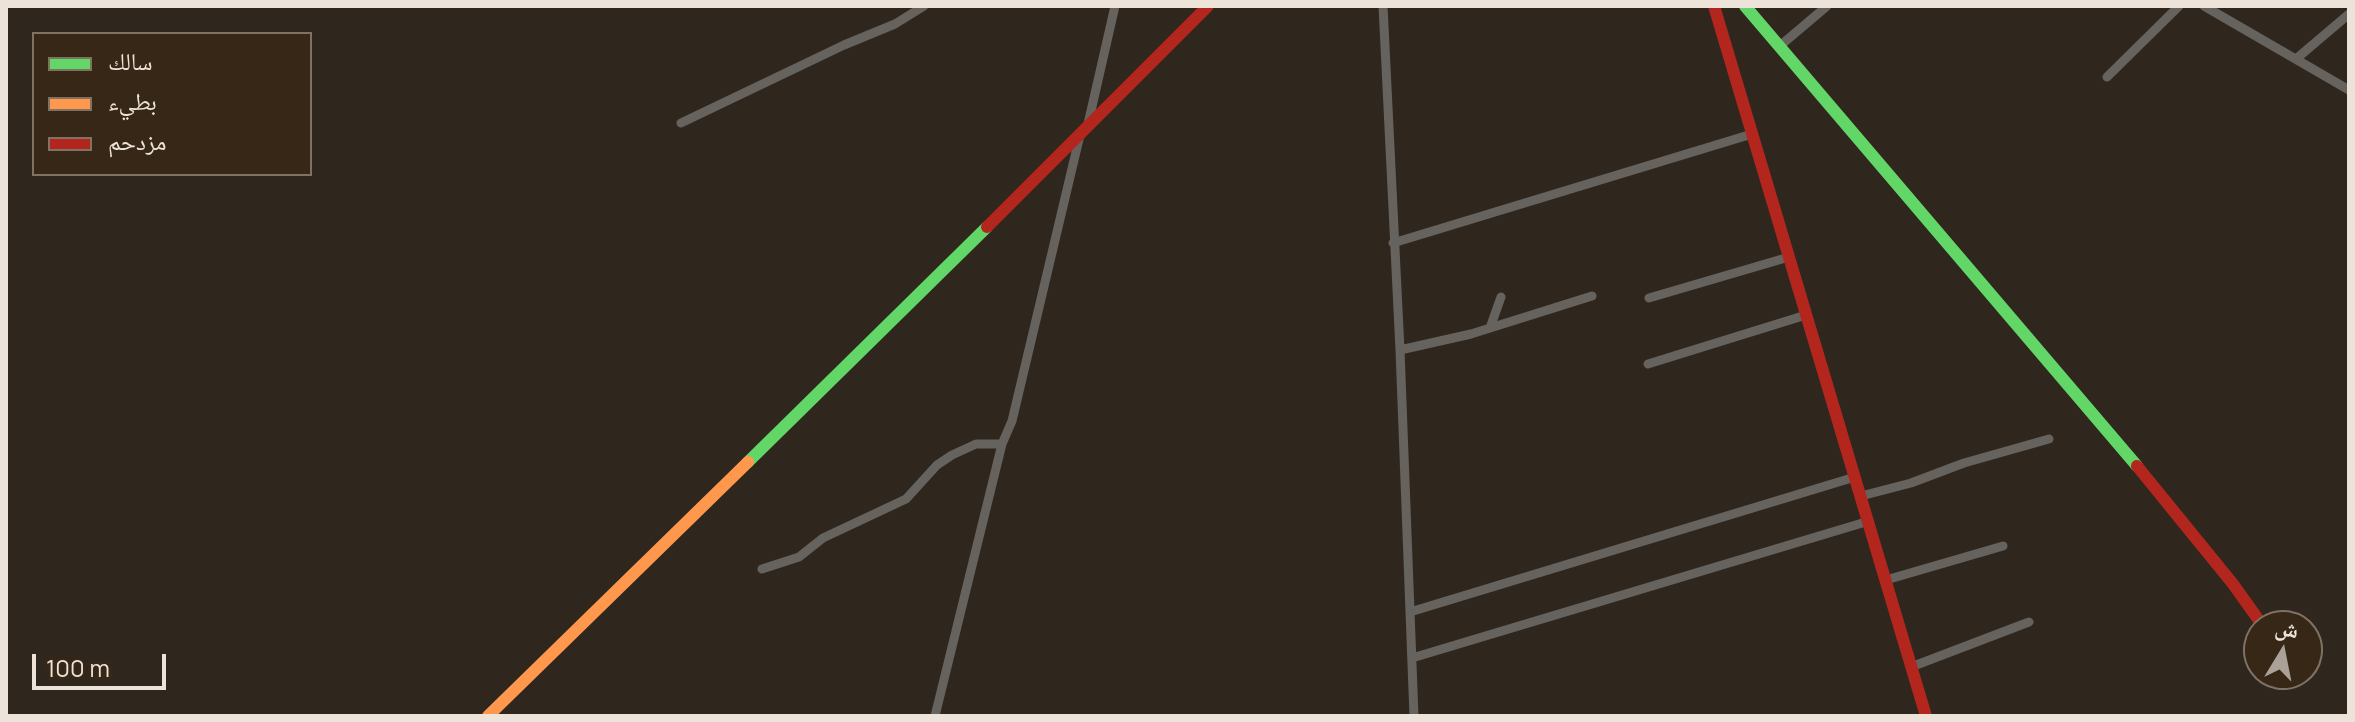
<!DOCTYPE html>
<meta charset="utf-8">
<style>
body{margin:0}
#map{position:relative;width:2355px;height:722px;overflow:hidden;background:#2f271e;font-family:Manrope,"Noto Naskh Arabic",sans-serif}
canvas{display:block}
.frame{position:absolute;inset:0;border:8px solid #ede3d9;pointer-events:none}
.legend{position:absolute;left:32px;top:32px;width:280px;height:144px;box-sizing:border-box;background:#362717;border:2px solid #7f7265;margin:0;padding:10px 14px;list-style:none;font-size:24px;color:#ede3d9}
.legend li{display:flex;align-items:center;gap:16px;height:40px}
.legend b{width:40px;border:2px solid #7f7265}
.north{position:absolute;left:2243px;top:610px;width:80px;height:80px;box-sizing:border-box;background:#362717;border:2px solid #7f7265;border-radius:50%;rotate:10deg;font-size:22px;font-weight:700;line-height:32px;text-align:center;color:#ede3d9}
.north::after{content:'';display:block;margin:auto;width:28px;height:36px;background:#aaa198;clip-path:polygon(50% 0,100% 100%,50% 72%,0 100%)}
.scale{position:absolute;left:32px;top:654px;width:134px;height:36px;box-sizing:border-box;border:4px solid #ede3d9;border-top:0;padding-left:10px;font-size:24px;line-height:28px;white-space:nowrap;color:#ede3d9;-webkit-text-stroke:6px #362717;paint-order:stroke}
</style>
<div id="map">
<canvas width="2355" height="722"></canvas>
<div class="frame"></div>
<ul class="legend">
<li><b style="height:10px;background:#63d668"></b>سالك</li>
<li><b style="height:10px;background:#ff974d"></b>بطيء</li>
<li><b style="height:10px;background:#b3261e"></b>مزدحم</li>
</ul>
<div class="north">ش</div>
<div class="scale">100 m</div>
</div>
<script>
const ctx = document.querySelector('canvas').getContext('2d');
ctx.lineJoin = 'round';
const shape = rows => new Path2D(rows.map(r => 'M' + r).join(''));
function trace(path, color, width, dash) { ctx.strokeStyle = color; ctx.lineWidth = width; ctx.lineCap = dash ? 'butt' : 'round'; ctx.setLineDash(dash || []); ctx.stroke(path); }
trace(shape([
 [1383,6,1400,350,1414,716],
 [2204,6,2349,90],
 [1781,45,1827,6],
 [2296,59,2349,14],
 [2107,77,2179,6],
 [681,123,844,45,895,24,924,6],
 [1088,124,1115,6],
 [1393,243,1752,134],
 [1649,298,1789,257],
 [1490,328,1501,297],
 [1400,350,1471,334,1592,296],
 [1648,364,1806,315],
 [1861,496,1911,483,1964,463,2049,439],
 [762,569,799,557,823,538,906,499,937,465,952,455,976,444,1002,444],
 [1886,580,2003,546],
 [1410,612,1855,477],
 [1412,658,1869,521],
 [1911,667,2029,622],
 [935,716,1002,444,1012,421,1080,135]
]), '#66625d', 9);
trace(shape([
 [1745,6,2137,466],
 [748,462,987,227]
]), '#63d668', 12);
trace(shape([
 [488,716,748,462]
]), '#ff974d', 12);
trace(shape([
 [1714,6,1926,716],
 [987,227,1208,6],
 [2137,466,2233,584,2263,626]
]), '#b3261e', 12);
</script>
